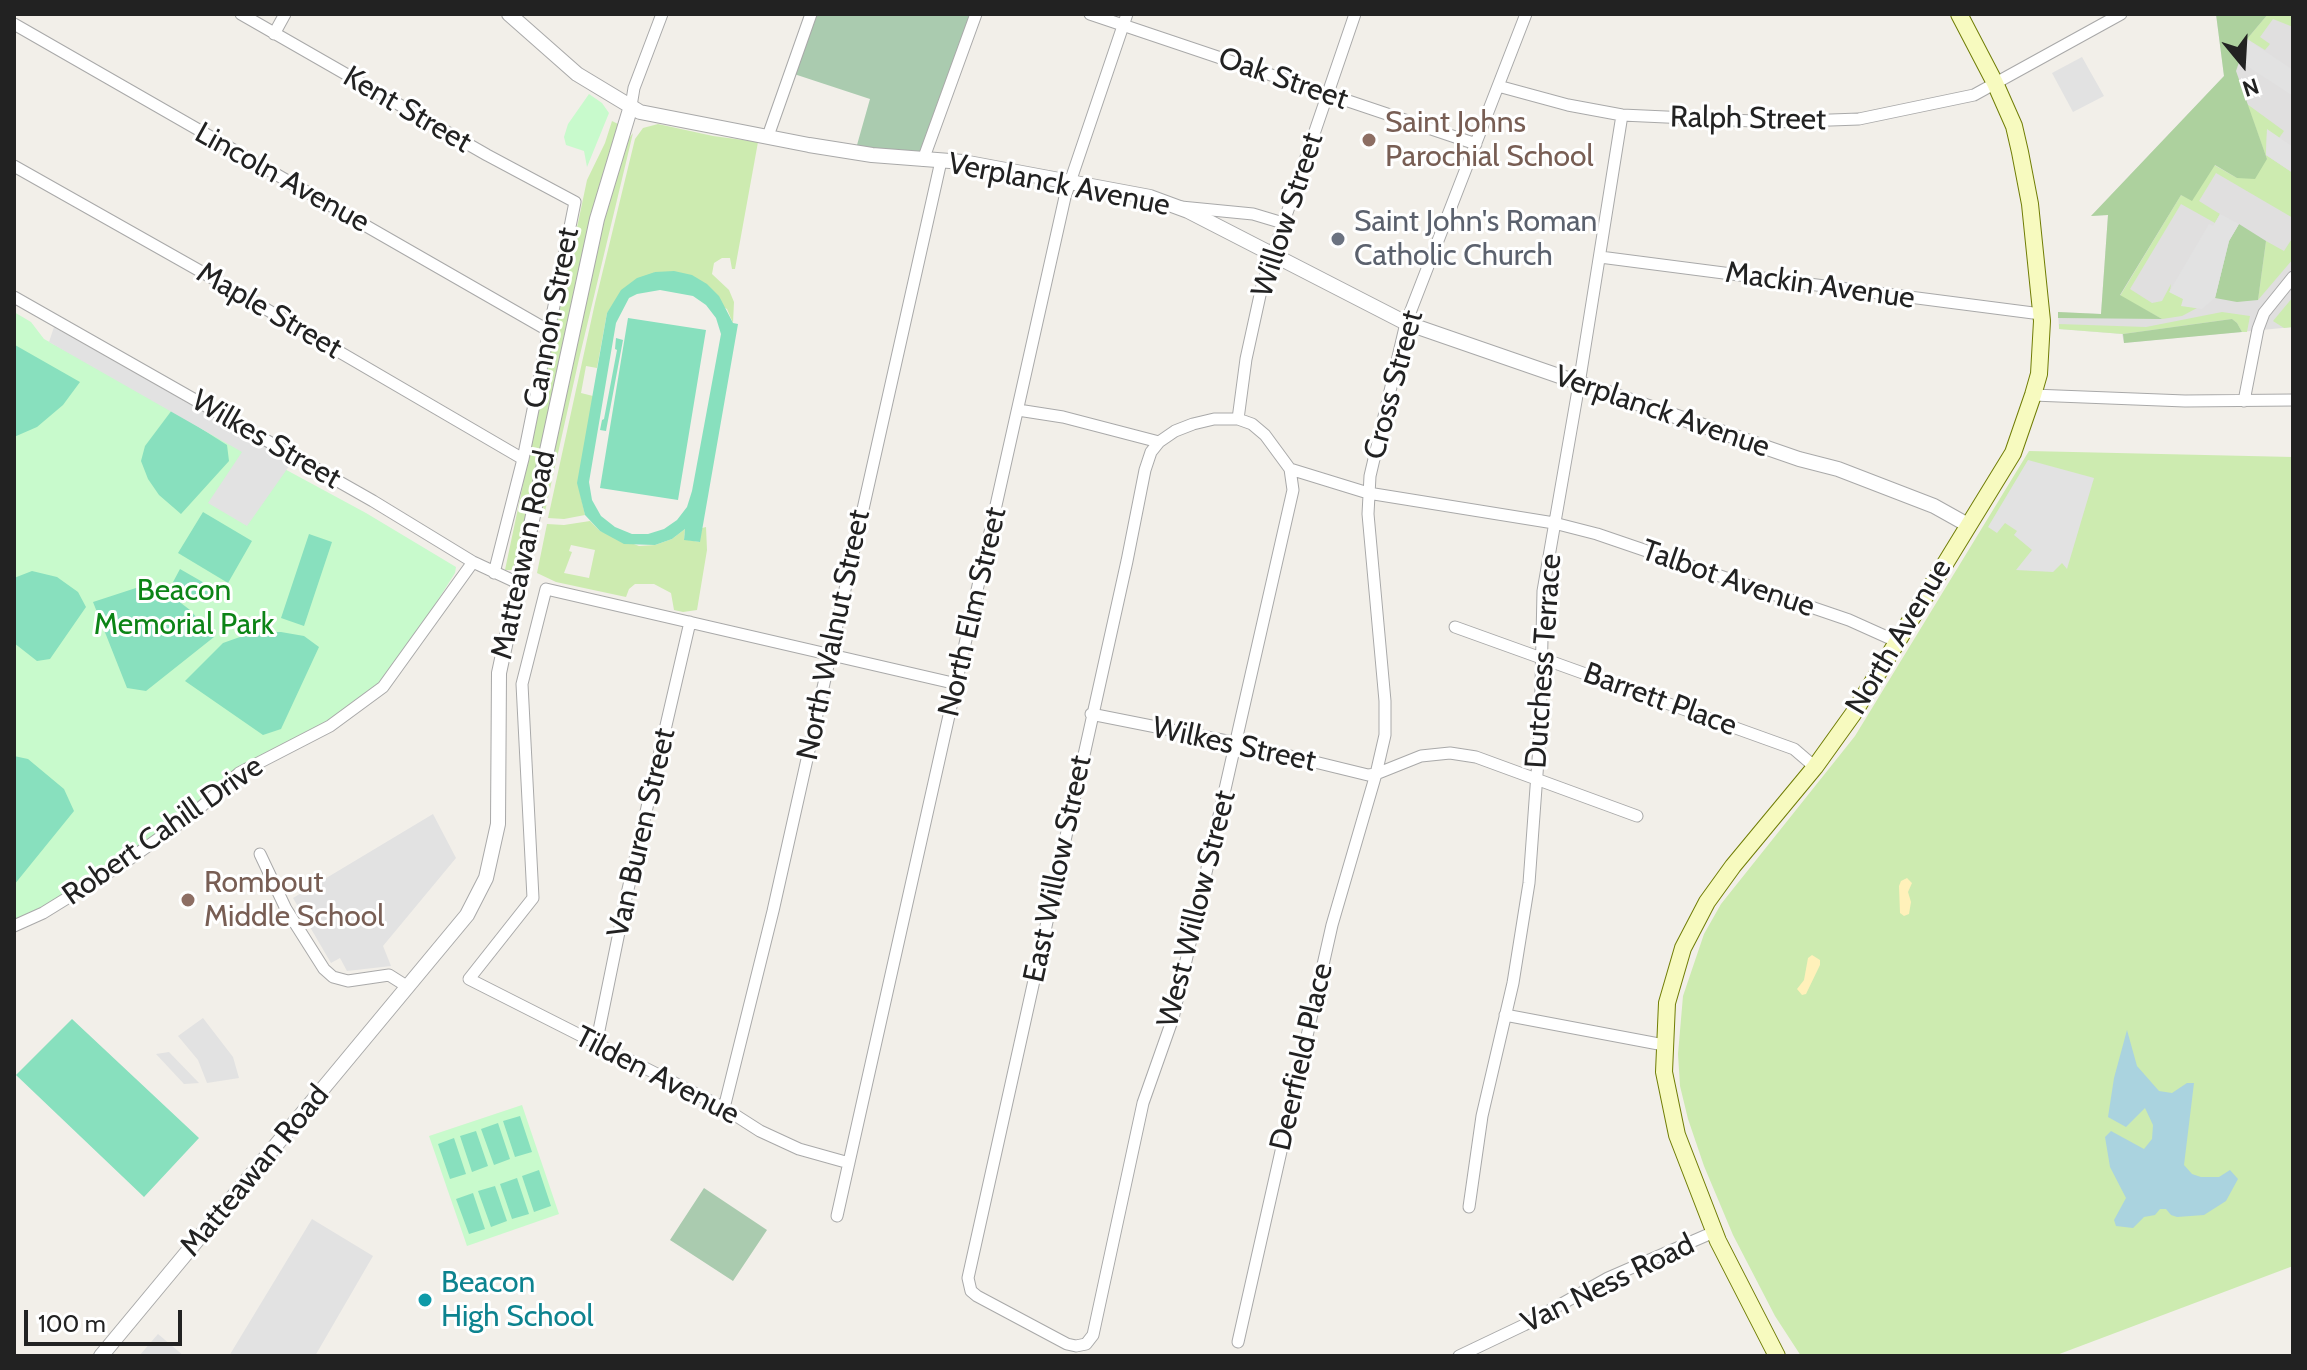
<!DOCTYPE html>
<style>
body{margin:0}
#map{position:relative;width:2307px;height:1370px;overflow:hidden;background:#f2efe9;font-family:Cabin,sans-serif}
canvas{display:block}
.frame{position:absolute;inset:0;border:16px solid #222;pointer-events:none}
.north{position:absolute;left:2203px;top:24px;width:80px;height:80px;-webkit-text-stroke:6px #fff;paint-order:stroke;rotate:162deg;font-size:22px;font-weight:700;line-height:32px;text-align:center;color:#222}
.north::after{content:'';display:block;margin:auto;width:28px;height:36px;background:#222;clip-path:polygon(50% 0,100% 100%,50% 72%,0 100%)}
.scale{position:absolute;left:24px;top:1310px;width:158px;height:36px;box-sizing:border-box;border:4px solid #222;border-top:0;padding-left:10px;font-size:24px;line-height:28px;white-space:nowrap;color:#222;-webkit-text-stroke:6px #fff;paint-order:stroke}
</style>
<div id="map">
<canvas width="2307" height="1370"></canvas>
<div class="frame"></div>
<div class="north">N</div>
<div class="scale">100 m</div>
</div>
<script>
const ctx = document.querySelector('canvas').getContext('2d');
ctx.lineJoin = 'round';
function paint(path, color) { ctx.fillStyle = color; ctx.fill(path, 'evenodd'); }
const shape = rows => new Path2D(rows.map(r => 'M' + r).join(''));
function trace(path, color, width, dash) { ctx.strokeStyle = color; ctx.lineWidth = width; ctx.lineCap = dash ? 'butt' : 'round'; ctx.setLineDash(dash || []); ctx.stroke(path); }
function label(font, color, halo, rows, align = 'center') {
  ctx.font = font + ' Cabin,sans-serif'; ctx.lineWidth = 6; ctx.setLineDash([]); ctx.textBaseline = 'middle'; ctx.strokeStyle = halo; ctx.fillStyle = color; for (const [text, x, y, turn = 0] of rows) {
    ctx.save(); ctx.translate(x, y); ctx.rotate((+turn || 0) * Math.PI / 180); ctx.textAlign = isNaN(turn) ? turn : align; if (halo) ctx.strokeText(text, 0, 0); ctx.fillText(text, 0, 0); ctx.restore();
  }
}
paint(shape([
 [2216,14,2293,14,2293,327,2124,343,2122,334,2059,329,2058,312,2101,314,2108,215,2091,216,2224,76]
]), '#e0dfdf');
paint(shape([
 [2268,14,2293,14,2293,27,2273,19,2260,37,2270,44,2265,50,2247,39],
 [2247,104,2284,131,2279,138,2267,130,2266,155,2293,173,2293,218,2216,173,2199,201,2220,214,2215,223,2181,204,2130,289,2152,303,2162,301,2171,284,2170,292,2184,299,2182,305,2197,308,2182,316,2162,319,2120,296,2181,195,2192,200,2214,165,2237,178,2267,159],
 [612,121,620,125,613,140,590,221,517,565,512,570,505,570,587,180,605,143],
 [658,124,713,136,758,142,735,269,732,269,730,258,722,258,714,263,712,274,729,290,734,302,733,323,727,309,655,272,607,313,597,368,586,366,581,393,593,396,578,483,585,515,564,519,548,518,595,303,635,139,643,128],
 [633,133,579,359,544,516,540,511,602,220,628,140],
 [2293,237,2293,259,2258,300,2266,241,2284,251],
 [2293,297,2293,327,2284,328,2273,321],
 [2222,312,2250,316,2247,332,2242,332,2237,323,2232,319,2123,334,2059,329,2059,324,2146,327],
 [2029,451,2293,457,2293,1266,2054,1356,1801,1356,1775,1316,1733,1235,1704,1166,1688,1119,1680,1086,1678,1054,1683,996,1704,934,1721,904,1855,736],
 [590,521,600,531,639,546,655,545,672,539,685,529,684,539,699,542,702,528,706,527,707,550,697,610,683,612,674,610,671,593,654,584,635,584,629,589,626,597,556,582,537,573,547,524,564,525],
 [571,545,595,550,589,578,564,573,572,552,569,551]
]), '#cdebb0');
paint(shape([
 [2216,14,2268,14,2247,39,2236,71,2267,159,2255,179,2237,178,2215,165,2192,201,2181,195,2120,295,2162,319,2058,318,2058,312,2101,314,2108,215,2091,216,2224,76],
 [2239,224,2266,241,2258,300,2237,302,2215,298,2229,241],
 [2232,319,2237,323,2242,332,2124,343,2123,334]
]), '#add19e');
paint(shape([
 [1907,878,1912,883,1908,892,1911,902,1909,914,1904,916,1900,913,1899,886,1901,881],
 [1812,955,1820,960,1820,965,1806,994,1802,995,1797,989,1804,980,1808,958]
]), '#fff1ba');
paint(shape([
 [811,14,976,14,923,160,855,152,870,99,791,73],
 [704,1188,767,1230,733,1281,670,1240]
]), '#aacbaf');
paint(shape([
 [589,94,602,103,609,113,587,167,584,151,566,145,564,137,568,124],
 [14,312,31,322,44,339,366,513,456,567,455,573,383,687,330,726,264,760,192,815,14,926],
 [522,1105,559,1214,467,1246,429,1136]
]), '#c8facc');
paint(shape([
 [674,271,692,275,707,284,719,296,733,323,738,324,700,542,684,540,685,529,672,539,655,545,624,544,600,531,585,515,577,483,607,313,621,290,637,278,655,272],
 [660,290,693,296,706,305,716,318,721,334,692,491,687,507,677,520,664,529,648,534,632,534,615,527,601,516,592,500,589,482,616,323,629,298,637,294],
 [628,318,706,330,678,500,600,488],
 [616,338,623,340,606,431,600,430,602,420,604,419,617,350,615,349],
 [15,345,80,382,63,405,37,427,14,437],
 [172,410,227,445,229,461,181,514,159,495,148,479,141,461,145,446],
 [203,512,252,541,228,583,178,553],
 [309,534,332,542,304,626,281,618],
 [180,569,213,588,204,603,172,584],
 [32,571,57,577,78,592,86,607,50,659,37,661,14,643,14,578],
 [139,587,168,593,190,610,214,637,146,691,127,688,93,602],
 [254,632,281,632,304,636,319,647,281,729,263,735,185,681,223,643],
 [14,756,28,759,64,789,74,811,14,885],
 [72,1019,199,1138,144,1197,16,1075],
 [520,1116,532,1152,515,1157,503,1121],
 [498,1123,510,1159,494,1165,481,1129],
 [476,1131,488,1166,472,1172,460,1136],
 [454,1138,466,1174,450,1179,438,1144],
 [539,1170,551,1206,534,1212,522,1176],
 [517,1178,529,1214,512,1219,500,1184],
 [495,1186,507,1221,491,1227,478,1191],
 [473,1193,485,1229,469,1234,456,1199]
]), '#88e0be');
paint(shape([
 [2247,39,2293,70,2293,96,2238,60],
 [2082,57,2104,96,2073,112,2052,73],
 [2267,129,2293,147,2293,173,2266,155],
 [2220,214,2239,224,2229,241,2215,298,2202,309,2181,306,2183,299,2169,292,2209,224,2213,226],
 [54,327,292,462,247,526,208,503,242,452,49,342],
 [2028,460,2094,478,2067,569,2062,563,2053,572,2016,570,2032,550,2014,535,2017,531,2005,523,1997,533,1988,527],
 [433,814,456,858,383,946,391,966,347,971,340,958,331,963,293,898],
 [203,1018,233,1057,239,1078,207,1083,198,1060,178,1036],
 [169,1052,199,1083,184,1084,156,1054],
 [312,1219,373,1256,315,1356,229,1356],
 [158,1334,184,1356,139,1356]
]), '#e2e2e2');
paint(shape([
 [2127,1030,2137,1066,2159,1091,2172,1093,2187,1083,2194,1083,2184,1165,2192,1174,2201,1177,2219,1177,2230,1170,2238,1179,2226,1201,2204,1215,2177,1217,2171,1215,2166,1209,2160,1209,2155,1215,2144,1217,2133,1228,2116,1226,2114,1220,2126,1198,2110,1167,2105,1137,2111,1131,2144,1149,2152,1139,2153,1125,2145,1108,2126,1127,2108,1117,2114,1078]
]), '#aad3df');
const minor = shape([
 [241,14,487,155,575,202,523,459,494,573],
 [1090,14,1476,144],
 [14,24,551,332],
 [274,34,285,14],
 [1498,86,1568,105,1622,115,1775,122,1859,119,1974,95,2121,14],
 [631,106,634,88,662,14],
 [768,136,811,14],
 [923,160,976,14],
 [14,166,223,284,523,459],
 [1181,207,1253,214,1283,223],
 [1600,257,2041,314],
 [14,297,373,501,473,562,518,583],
 [2033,395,2185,401,2293,400],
 [2244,401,2258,329,2264,313,2293,277],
 [1018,410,1063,417,1159,442,1175,431,1193,424,1214,419,1238,419,1252,424,1265,435,1290,469,1368,493,1554,523,1597,534,1849,620,1898,642],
 [1238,419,1246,359,1262,286,1355,14],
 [1159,442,1151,452,1145,470,1127,561,968,1278,971,1291,977,1296,1067,1344,1076,1346,1086,1344,1093,1335,1143,1103,1173,1018,1293,490,1290,469],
 [1455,627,1794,749,1815,767],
 [1091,714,1237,743,1368,775,1376,774,1421,756,1450,753,1476,757,1637,816],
 [260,854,286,909,324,969,333,977,348,981,389,975,408,987],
 [14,926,43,913,124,863,192,815,239,773,330,726,383,687,473,562],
 [1505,1015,1664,1045],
 [596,1045,626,898,690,622],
 [724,1108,773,911,941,161],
 [849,1163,799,1149,760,1131,724,1108,469,979,533,898,522,684,546,589,957,684],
 [1469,1207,1482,1116,1513,983,1529,883,1540,733,1543,591,1579,384,1622,115],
 [837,1216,1065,197,1127,14],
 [1238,1342,1332,925,1376,774,1385,735,1385,701,1368,514,1370,476,1406,323,1526,14],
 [1459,1356,1524,1325,1608,1278,1714,1232]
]);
const tertiary = shape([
 [509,14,577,74,640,112,809,145,872,155,963,162,1150,197,1188,211,1406,323,1799,459,1838,469,1934,506,1968,525],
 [101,1356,467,915,486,878,498,824,499,673,597,219,631,106]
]);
const secondary = shape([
 [1777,1356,1718,1241,1677,1135,1664,1072,1667,1003,1683,948,1707,902,1733,866,1815,767,1853,714,2013,453,2033,395,2039,374,2042,321,2030,204,2020,152,2014,126,1995,83,1959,14]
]);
trace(minor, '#a9a9a9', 13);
trace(tertiary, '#a9a9a9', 16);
trace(secondary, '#707d05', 18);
trace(minor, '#fff', 11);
trace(tertiary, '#fff', 14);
trace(secondary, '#f7fabf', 16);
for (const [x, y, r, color] of [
 [1369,140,8,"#8d6e63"],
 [1338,239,8,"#6b7280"],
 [188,900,8,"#8d6e63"],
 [425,1300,8,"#0f9aa8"]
]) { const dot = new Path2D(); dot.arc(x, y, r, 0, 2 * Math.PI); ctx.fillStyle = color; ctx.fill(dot); trace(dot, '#fff', 3); }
label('30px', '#222', '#fff', [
 ["Oak Street",1283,79,19],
 ["Kent Street",407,110,30],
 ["Ralph Street",1748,119,1],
 ["Lincoln Avenue",282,178,29],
 ["Verplanck Avenue",1059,185,11],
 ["Willow Street",1288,215,-72],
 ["Mackin Avenue",1820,286,8],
 ["Maple Street",269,311,30],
 ["Cannon Street",552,318,-79],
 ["Cross Street",1394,385,-75],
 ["Verplanck Avenue",1662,412,19],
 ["Wilkes Street",266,440,30],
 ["Matteawan Road",524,555,-78],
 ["Talbot Avenue",1728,579,19],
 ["North Elm Street",973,612,-77],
 ["North Walnut Street",834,635,-78],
 ["North Avenue",1899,637,-59],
 ["Dutchess Terrace",1544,661,-86],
 ["Barrett Place",1660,700,20],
 ["Wilkes Street",1234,745,12],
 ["Robert Cahill Drive",163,831,-35],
 ["Van Buren Street",642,833,-77],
 ["East Willow Street",1058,869,-78],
 ["West Willow Street",1197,909,-76],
 ["Deerfield Place",1302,1057,-77],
 ["Tilden Avenue",657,1076,27],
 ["Matteawan Road",255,1171,-50],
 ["Van Ness Road",1608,1284,-26]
]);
label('30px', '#785e54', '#fff', [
 ["Saint Johns",1385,123],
 ["Parochial School",1385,157],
 ["Rombout",204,883],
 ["Middle School",204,917]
], 'left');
label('30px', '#5b616d', '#fff', [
 ["Saint John's Roman",1354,222],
 ["Catholic Church",1354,256]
], 'left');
label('30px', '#0c8416', '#fff', [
 ["Beacon",184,591],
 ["Memorial Park",184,625]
]);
label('30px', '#0d838f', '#fff', [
 ["Beacon",441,1283],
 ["High School",441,1317]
], 'left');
</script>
